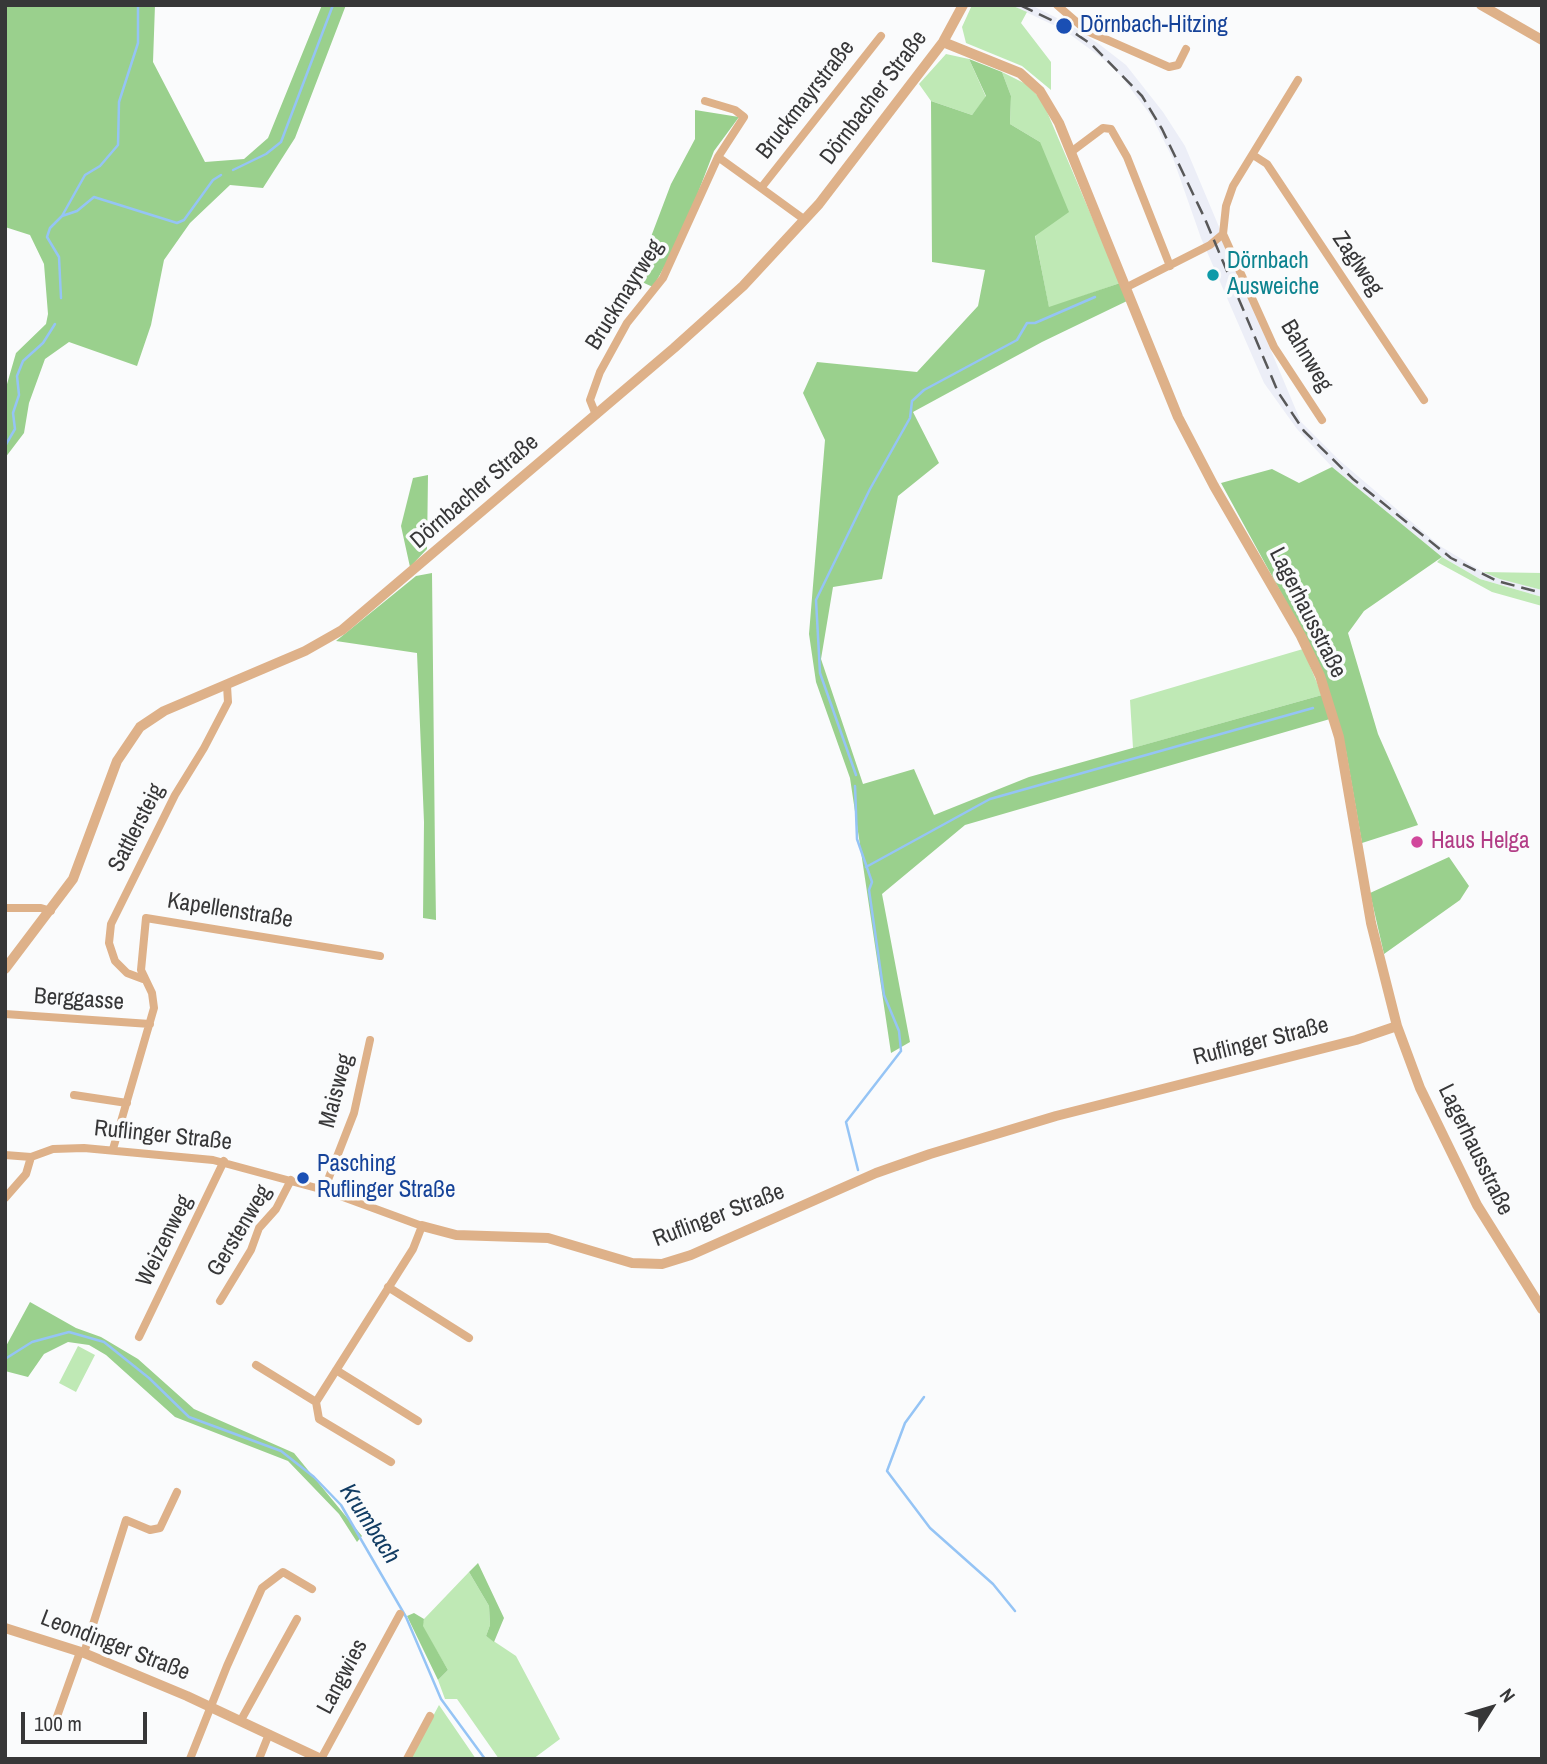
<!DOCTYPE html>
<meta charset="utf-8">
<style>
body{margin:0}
#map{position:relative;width:1547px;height:1764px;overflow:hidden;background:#fafbfc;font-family:"Archivo Narrow",sans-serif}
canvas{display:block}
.frame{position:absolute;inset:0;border:7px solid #373738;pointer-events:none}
.north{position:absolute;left:1456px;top:1673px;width:70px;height:70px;-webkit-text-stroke:5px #fafbfc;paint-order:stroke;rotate:53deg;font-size:19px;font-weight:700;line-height:28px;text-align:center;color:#373738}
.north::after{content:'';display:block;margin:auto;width:24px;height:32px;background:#373738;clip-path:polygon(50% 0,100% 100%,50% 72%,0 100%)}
.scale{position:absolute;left:21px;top:1712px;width:126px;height:32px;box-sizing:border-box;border:4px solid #373738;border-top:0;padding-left:9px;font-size:21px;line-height:24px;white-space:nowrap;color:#373738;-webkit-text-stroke:5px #fafbfc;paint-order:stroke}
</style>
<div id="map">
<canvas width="1547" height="1764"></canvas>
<div class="frame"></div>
<div class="north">N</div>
<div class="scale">100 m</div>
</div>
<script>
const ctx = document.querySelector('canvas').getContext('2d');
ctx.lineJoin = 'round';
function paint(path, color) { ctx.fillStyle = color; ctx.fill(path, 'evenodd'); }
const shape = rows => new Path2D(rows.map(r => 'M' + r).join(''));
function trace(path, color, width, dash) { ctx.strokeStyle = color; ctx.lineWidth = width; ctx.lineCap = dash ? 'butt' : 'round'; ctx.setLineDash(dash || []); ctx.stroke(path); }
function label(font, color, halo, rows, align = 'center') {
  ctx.font = font + ' "Archivo Narrow",sans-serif'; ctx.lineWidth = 7; ctx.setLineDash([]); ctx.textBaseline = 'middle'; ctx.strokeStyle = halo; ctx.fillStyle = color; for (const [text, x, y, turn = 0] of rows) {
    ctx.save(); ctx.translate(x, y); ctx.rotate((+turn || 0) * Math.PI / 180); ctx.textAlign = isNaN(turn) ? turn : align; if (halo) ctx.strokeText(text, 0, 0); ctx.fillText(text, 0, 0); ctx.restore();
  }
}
paint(shape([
 [1011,5,1031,5,1069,24,1099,44,1126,65,1163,112,1185,146,1301,422,1339,460,1440,546,1483,572,1542,590,1542,597,1480,579,1442,557,1332,467,1297,429,1264,383,1201,238,1174,161,1152,117,1121,76,1102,58,1064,30]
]), '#eceef7');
paint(shape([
 [972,5,1011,5,1027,12,1021,23,1051,62,1051,90,1022,66,966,43,962,27],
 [946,54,969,59,986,97,972,115,931,101,919,84],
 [1002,72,1026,84,1042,100,1120,283,1049,308,1035,235,1040,142,1010,124,1011,96],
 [1442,557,1480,579,1542,597,1542,606,1492,592,1437,562],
 [1483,572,1542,573,1542,590,1500,579],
 [1303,649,1322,695,1133,748,1130,700],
 [78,1346,95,1355,76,1392,59,1383],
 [469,1572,489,1606,490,1625,486,1636,516,1656,560,1739,533,1759,499,1759,457,1699,445,1699,438,1680,448,1670,422,1626,424,1619],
 [439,1705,476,1759,410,1759]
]), '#bfe9b5');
paint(shape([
 [5,5,155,5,153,62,205,162,244,159,268,138,322,5,346,5,295,138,263,188,230,185,190,223,164,260,151,325,137,366,69,342,45,359,29,403,24,433,5,458,5,391,16,353,46,324,48,314,44,264,30,235,5,227],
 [969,59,1002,72,1011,96,1010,124,1040,142,1069,212,1035,236,1049,307,1120,283,1127,301,1042,342,913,412,939,463,898,496,882,579,833,587,821,659,863,784,914,769,934,815,1029,777,1322,695,1330,719,965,825,882,894,910,1042,891,1053,850,778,816,682,809,634,825,440,803,393,817,362,917,372,978,306,985,270,932,262,931,101,972,115,986,96],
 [695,110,739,117,714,151,681,237,653,287,635,279,671,184,695,139],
 [1332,467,1442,557,1364,611,1348,633,1378,734,1418,825,1362,843,1346,751,1307,640,1221,483,1272,469,1299,483],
 [428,475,427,549,410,567,401,526,413,478],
 [432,573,435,855,436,920,423,918,424,822,417,653,336,641,416,576],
 [1449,857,1469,886,1460,900,1384,954,1370,893],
 [30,1302,76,1328,101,1337,138,1359,194,1409,294,1453,362,1536,357,1542,339,1514,288,1461,175,1417,106,1355,89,1345,68,1342,44,1354,28,1377,5,1371,5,1348],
 [478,1563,504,1618,494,1642,486,1636,490,1625,489,1606,469,1572],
 [414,1613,424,1619,423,1626,448,1670,438,1680,407,1616]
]), '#9ad08d');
trace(shape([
 [233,170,266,154,281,142,333,5],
 [62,216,77,211,94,197,177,223,184,220,213,180,221,175],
 [61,298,59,257,47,237,50,228,62,216,85,175,100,166,118,145,119,102,138,43,138,5],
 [5,446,15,429,13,413,19,395,17,376,23,361,43,343,55,324],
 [856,775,820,673,816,600,870,489,910,418,912,401,924,390,1017,340,1027,323,1035,323,1095,297],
 [855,786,857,839,872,882,869,890,884,995,899,1031,901,1051,846,1122,858,1170],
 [866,867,990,799,1313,708],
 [5,1359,32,1342,69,1332,104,1342,149,1378,189,1417,281,1451,314,1477,341,1505,406,1617,441,1699,485,1759],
 [924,1397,905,1423,887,1471,930,1528,993,1584,1015,1611]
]), '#95c4f5', 2.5);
trace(shape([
 [1057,5,1087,31,1169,67,1178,65,1186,49],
 [705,101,735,110,744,117,718,157,761,188],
 [1071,152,1103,128,1111,129,1127,157,1170,266],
 [1253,155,1267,164,1424,400],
 [805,220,761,188,881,36],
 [1223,234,1274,347,1322,420],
 [1127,287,1210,245,1223,234,1226,206,1233,186,1298,80],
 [596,415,590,400,600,372,627,323,663,278,718,157],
 [5,908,41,908,51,911],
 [143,979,127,973,115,961,109,943,111,924,175,795,204,748,228,702,227,686],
 [5,1014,150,1024],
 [74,1095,127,1103],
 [113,1149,154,1008,152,993,141,970,146,918,380,956],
 [5,1155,31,1157,53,1149,84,1148,213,1160,324,1190,422,1226,413,1249,316,1402,319,1419,391,1462],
 [324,1190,354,1113,370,1040],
 [5,1198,26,1174,31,1157],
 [388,1287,469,1338],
 [220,1301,251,1250,259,1228,276,1209,291,1180],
 [139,1337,224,1161],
 [256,1365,316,1402],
 [336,1370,418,1421],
 [84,1653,126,1520,150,1530,160,1528,177,1492],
 [241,1720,297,1619],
 [54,1725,80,1652],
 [190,1759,227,1666,262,1588,283,1572,312,1589],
 [259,1759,269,1734],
 [321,1759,400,1614],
 [407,1759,430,1716]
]), '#deb189', 8);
trace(shape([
 [1481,5,1542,40],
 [943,42,1020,73,1040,91,1059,123,1178,417,1214,486,1301,636,1320,676,1339,737,1371,923,1397,1026,1420,1088,1477,1205,1542,1309],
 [5,969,73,879,117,761,140,727,164,711,305,651,342,630,674,348,743,286,819,204,943,42,963,5],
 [422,1226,456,1235,548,1238,632,1263,662,1264,691,1255,876,1173,930,1154,1056,1116,1356,1040,1397,1026],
 [5,1628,84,1653,187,1696,321,1759]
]), '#deb189', 10);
trace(shape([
 [1020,5,1064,26,1091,44,1142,96,1162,129,1205,219,1278,392,1304,431,1353,479,1451,558,1497,581,1542,593]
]), '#585859', 2.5, [14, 7]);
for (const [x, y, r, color] of [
 [1064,26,9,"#1a4fb4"],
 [1213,275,7,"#0f9aa8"],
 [1417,842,7,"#d1479c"],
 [303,1178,7,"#1a4fb4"]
]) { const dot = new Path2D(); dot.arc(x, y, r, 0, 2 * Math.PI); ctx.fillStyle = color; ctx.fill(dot); trace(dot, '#fafbfc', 2.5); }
label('23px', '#164399', '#fafbfc', [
 ["Dörnbach-Hitzing",1080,26],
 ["Pasching",317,1165],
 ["Ruflinger Straße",317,1191]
], 'left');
label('23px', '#373738', '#fafbfc', [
 ["Dörnbacher Straße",874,98,-53],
 ["Bruckmayrstraße",806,100,-52],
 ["Zaglweg",1357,264,56],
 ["Bruckmayrweg",625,295,-58],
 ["Bahnweg",1306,356,59],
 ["Dörnbacher Straße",475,492,-41],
 ["Lagerhausstraße",1307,613,63],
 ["Sattlersteig",137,828,-63],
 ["Kapellenstraße",230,911,9],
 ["Berggasse",79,1000,4],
 ["Ruflinger Straße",1261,1042,-14],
 ["Maisweg",337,1091,-75],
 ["Ruflinger Straße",163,1136,6],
 ["Lagerhausstraße",1475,1150,64],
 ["Ruflinger Straße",719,1216,-21],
 ["Gerstenweg",240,1231,-59],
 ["Weizenweg",165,1241,-64],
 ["Leondinger Straße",115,1646,21],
 ["Langwies",343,1677,-62]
]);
label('23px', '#0d838f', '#fafbfc', [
 ["Dörnbach",1227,262],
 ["Ausweiche",1227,288]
], 'left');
label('23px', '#b23c85', '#fafbfc', [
 ["Haus Helga",1431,842]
], 'left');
label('italic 24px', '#113c63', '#fafbfc', [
 ["Krumbach",369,1524,57]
]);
</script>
